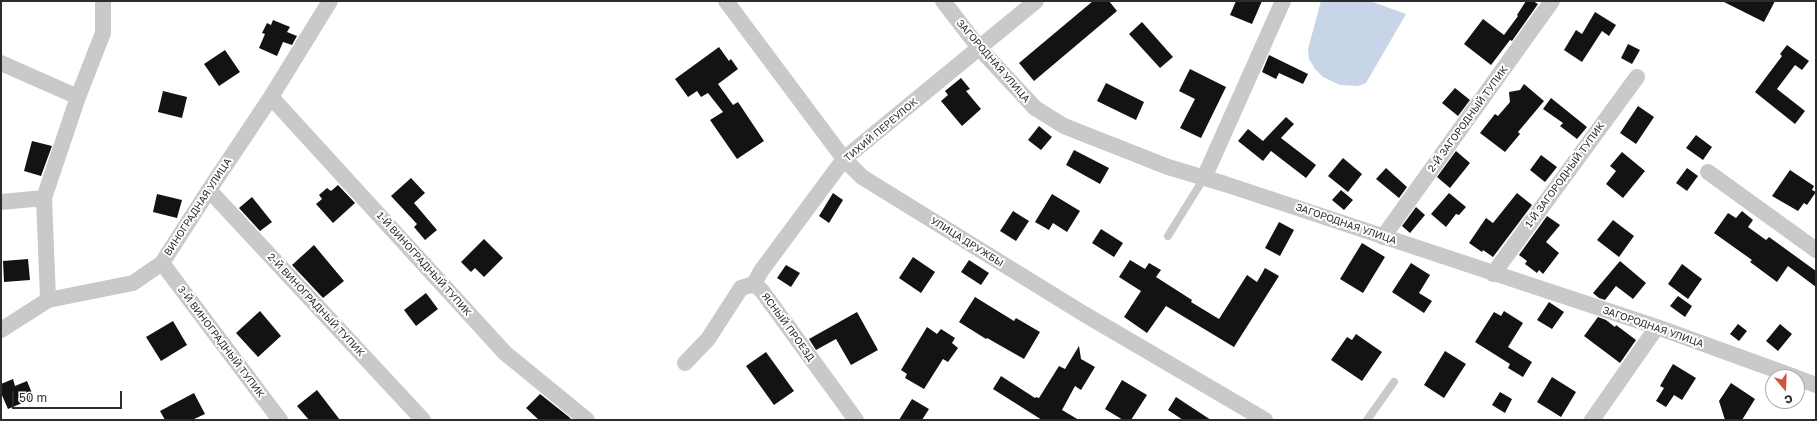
<!DOCTYPE html>
<meta charset="utf-8">
<style>
body{margin:0}
#map{position:relative;width:1817px;height:421px;overflow:hidden;background:#fff;font-family:"Golos Text",sans-serif}
canvas{display:block}
.frame{position:absolute;inset:0;border:2px solid #2c2c2c;pointer-events:none}
.north{position:absolute;left:1765px;top:369px;width:40px;height:40px;box-sizing:border-box;background:#fff;border:1px solid #ababab;border-radius:50%;rotate:161deg;font-size:11px;font-weight:700;line-height:16px;text-align:center;color:#2c2c2c}
.north::after{content:'';display:block;margin:auto;width:14px;height:18px;background:#d4553d;clip-path:polygon(50% 0,100% 100%,50% 72%,0 100%)}
.scale{position:absolute;left:12px;top:391px;width:110px;height:18px;box-sizing:border-box;border:2px solid #2c2c2c;border-top:0;padding-left:5px;font-size:12px;line-height:14px;white-space:nowrap;color:#2c2c2c;-webkit-text-stroke:3px #fff;paint-order:stroke}
</style>
<div id="map">
<canvas width="1817" height="421"></canvas>
<div class="frame"></div>
<div class="north">С</div>
<div class="scale">50 m</div>
</div>
<script>
const ctx = document.querySelector('canvas').getContext('2d');
ctx.lineJoin = 'round';
function paint(path, color) { ctx.fillStyle = color; ctx.fill(path, 'evenodd'); }
const shape = rows => new Path2D(rows.map(r => 'M' + r).join(''));
function trace(path, color, width, dash) { ctx.strokeStyle = color; ctx.lineWidth = width; ctx.lineCap = dash ? 'butt' : 'round'; ctx.setLineDash(dash || []); ctx.stroke(path); }
function label(font, color, halo, rows, align = 'center') {
  ctx.font = font + ' "Golos Text",sans-serif'; ctx.lineWidth = 4; ctx.setLineDash([]); ctx.textBaseline = 'middle'; ctx.strokeStyle = halo; ctx.fillStyle = color; for (const [text, x, y, turn = 0] of rows) {
    ctx.save(); ctx.translate(x, y); ctx.rotate((+turn || 0) * Math.PI / 180); ctx.textAlign = isNaN(turn) ? turn : align; if (halo) ctx.strokeText(text, 0, 0); ctx.fillText(text, 0, 0); ctx.restore();
  }
}
paint(shape([
 [1321,1,1370,1,1406,14,1366,83,1358,86,1340,85,1323,77,1315,69,1309,59,1308,49]
]), '#c8d4e7');
paint(shape([
 [1093,1,1109,1,1117,11,1034,81,1019,63],
 [1236,1,1262,1,1252,24,1230,15],
 [1526,1,1533,1,1538,4,1512,41,1510,40,1491,65,1464,44,1483,19,1504,35,1518,16,1517,15],
 [1722,1,1775,1,1764,22],
 [1595,12,1616,25,1609,36,1602,31,1582,62,1564,50,1576,30,1582,34],
 [273,20,290,27,287,32,297,36,292,45,283,42,277,56,259,48,265,34,262,33,267,23,271,25],
 [1142,22,1173,57,1160,68,1129,34],
 [1628,44,1640,50,1632,64,1621,58],
 [1787,45,1809,61,1802,70,1795,65,1777,89,1805,111,1795,124,1755,92,1782,56,1780,54],
 [719,47,729,61,731,59,738,69,718,84,733,105,738,102,764,141,737,159,710,120,723,112,708,93,701,97,697,91,688,97,675,79],
 [225,50,240,72,219,86,204,64],
 [1269,55,1308,74,1303,84,1279,73,1276,79,1262,72],
 [1190,69,1226,87,1201,138,1180,128,1195,99,1179,91],
 [961,78,970,89,966,91,981,109,962,126,941,101,948,95,945,91],
 [1106,83,1144,102,1136,120,1097,101],
 [1524,84,1544,101,1518,132,1520,134,1505,152,1480,133,1495,114,1498,116,1510,102,1509,92,1520,90],
 [1455,88,1470,100,1458,116,1442,103],
 [163,91,187,97,182,118,158,112],
 [1551,98,1587,127,1577,139,1560,126,1563,123,1543,109],
 [1638,106,1654,117,1636,144,1620,133],
 [1286,117,1294,124,1281,138,1316,165,1306,178,1271,151,1263,161,1238,141,1248,129,1263,141],
 [1039,126,1052,137,1041,150,1028,140],
 [1696,135,1712,147,1703,160,1686,148],
 [32,141,52,146,41,176,24,171],
 [1074,150,1109,168,1100,184,1066,165],
 [1456,151,1470,163,1450,188,1437,177],
 [1622,152,1645,171,1623,198,1606,184,1616,171,1610,166],
 [1541,155,1557,167,1545,182,1530,170],
 [1343,158,1362,174,1348,192,1328,176],
 [1386,168,1407,187,1399,198,1376,179],
 [1687,168,1698,176,1687,191,1676,183],
 [1790,170,1814,186,1812,190,1816,192,1807,205,1804,203,1798,211,1772,196],
 [411,178,425,193,414,203,437,230,425,240,414,227,417,224,391,196],
 [338,185,355,203,333,223,316,204,322,199,319,195,327,188,331,191],
 [1341,190,1353,200,1344,210,1332,200],
 [833,193,843,200,829,223,819,216],
 [1449,193,1466,207,1459,215,1456,214,1446,227,1431,214],
 [1517,193,1532,205,1493,257,1483,250,1482,252,1469,243,1486,218,1493,223],
 [157,194,182,200,177,218,153,212],
 [1052,194,1080,211,1067,232,1053,223,1049,230,1035,222],
 [252,197,272,222,260,231,239,208],
 [1416,207,1425,215,1410,233,1402,226],
 [1013,211,1029,221,1016,241,1000,231],
 [1742,211,1753,220,1748,227,1766,240,1769,237,1816,271,1816,287,1788,266,1777,282,1750,262,1752,260,1714,233,1728,213,1736,218],
 [1547,216,1560,225,1546,242,1559,253,1543,274,1539,270,1537,273,1525,264,1527,261,1519,255],
 [1613,220,1634,236,1619,257,1597,240],
 [1279,222,1294,230,1280,256,1265,248],
 [1101,229,1123,243,1114,257,1092,243],
 [484,239,503,258,484,277,475,268,471,272,461,262],
 [1362,243,1385,257,1363,293,1340,279],
 [314,245,344,281,323,298,292,265],
 [913,257,935,272,921,293,899,278],
 [28,259,30,280,4,282,3,261],
 [969,260,989,273,981,285,961,272],
 [1130,260,1145,269,1149,263,1161,270,1156,277,1192,300,1191,302,1219,319,1247,275,1257,282,1265,268,1279,276,1234,347,1166,306,1147,333,1124,317,1141,291,1119,277],
 [1620,261,1646,283,1633,299,1616,286,1605,300,1599,298,1593,293],
 [1411,263,1430,275,1419,293,1432,301,1424,313,1392,292],
 [1682,264,1702,279,1688,299,1668,284],
 [786,265,800,273,791,287,777,278],
 [426,293,438,309,416,326,404,310],
 [1678,296,1692,306,1685,317,1670,306],
 [975,297,1014,321,1016,318,1040,332,1024,359,987,338,986,339,959,322],
 [1549,302,1564,312,1552,329,1537,320],
 [260,311,281,336,258,357,236,333],
 [1504,311,1523,323,1508,347,1532,362,1523,377,1508,368,1510,364,1475,342,1494,312,1501,316],
 [857,312,878,350,851,365,836,339,816,350,809,339],
 [1598,317,1606,320,1615,327,1616,325,1636,340,1620,363,1584,336],
 [173,321,187,345,161,361,146,337],
 [1738,324,1747,331,1739,341,1730,334],
 [1780,324,1792,334,1778,351,1766,341],
 [927,327,937,334,941,329,955,338,952,343,958,348,948,362,943,359,924,389,905,378,907,374,901,370],
 [1356,334,1382,352,1362,381,1331,360,1347,337,1352,340],
 [1079,346,1081,359,1095,367,1081,390,1075,386,1062,410,1079,420,1042,420,993,389,1001,376,1035,398,1036,397,1039,398,1059,366,1065,369],
 [1445,351,1466,364,1444,398,1424,385],
 [766,352,794,391,774,405,746,366],
 [1673,364,1696,378,1682,400,1674,395,1666,407,1656,401,1664,388,1660,386],
 [1552,377,1576,392,1561,417,1537,402],
 [13,379,15,386,27,381,34,398,8,409,1,393,1,384],
 [1122,380,1147,395,1131,420,1123,420,1105,409],
 [1731,383,1755,399,1742,420,1725,420,1719,401],
 [317,390,340,420,309,420,297,406],
 [1500,392,1512,399,1505,413,1492,405],
 [194,393,205,414,192,420,165,420,160,411],
 [540,394,569,417,572,420,539,420,526,408],
 [1176,397,1211,420,1183,420,1168,410],
 [912,399,929,409,922,420,899,420]
]), '#131313');
trace(shape([
 [1168,236,1204,178],
 [1367,420,1394,382]
]), '#c9c9c9', 8);
trace(shape([
 [726,1,844,159,862,177,1084,314,1265,420],
 [943,1,980,49,1035,108,1064,126,1168,167,1225,184,1657,327,1795,377],
 [1,63,78,97],
 [271,97,505,353,587,420],
 [1708,172,1816,250],
 [1204,178,1283,1],
 [209,190,423,420],
 [1,202,44,198],
 [1383,237,1552,1],
 [162,263,280,420],
 [1493,274,1637,77],
 [754,284,761,271,844,159,1036,1],
 [48,300,44,198,78,97,103,33,103,1],
 [1,330,48,300,133,283,162,263,209,190,271,97,330,1],
 [685,363,708,339,741,288,754,284,762,291,856,420],
 [1797,378,1816,385],
 [1592,420,1657,327]
]), '#c9c9c9', 16);
label('10px', '#2c2c2c', '#fff', [
 ["ЗАГОРОДНАЯ УЛИЦА",993,61,49],
 ["2-Й ЗАГОРОДНЫЙ ТУПИК",1468,119,-54],
 ["ТИХИЙ ПЕРЕУЛОК",881,130,-40],
 ["1-Й ЗАГОРОДНЫЙ ТУПИК",1565,175,-54],
 ["ВИНОГРАДНАЯ УЛИЦА",198,207,-57],
 ["ЗАГОРОДНАЯ УЛИЦА",1346,224,19],
 ["УЛИЦА ДРУЖБЫ",967,242,32],
 ["1-Й ВИНОГРАДНЫЙ ТУПИК",424,264,48],
 ["2-Й ВИНОГРАДНЫЙ ТУПИК",316,305,47],
 ["ЯСНЫЙ ПРОЕЗД",788,327,54],
 ["ЗАГОРОДНАЯ УЛИЦА",1653,327,19],
 ["3-Й ВИНОГРАДНЫЙ ТУПИК",221,342,53]
]);
</script>
